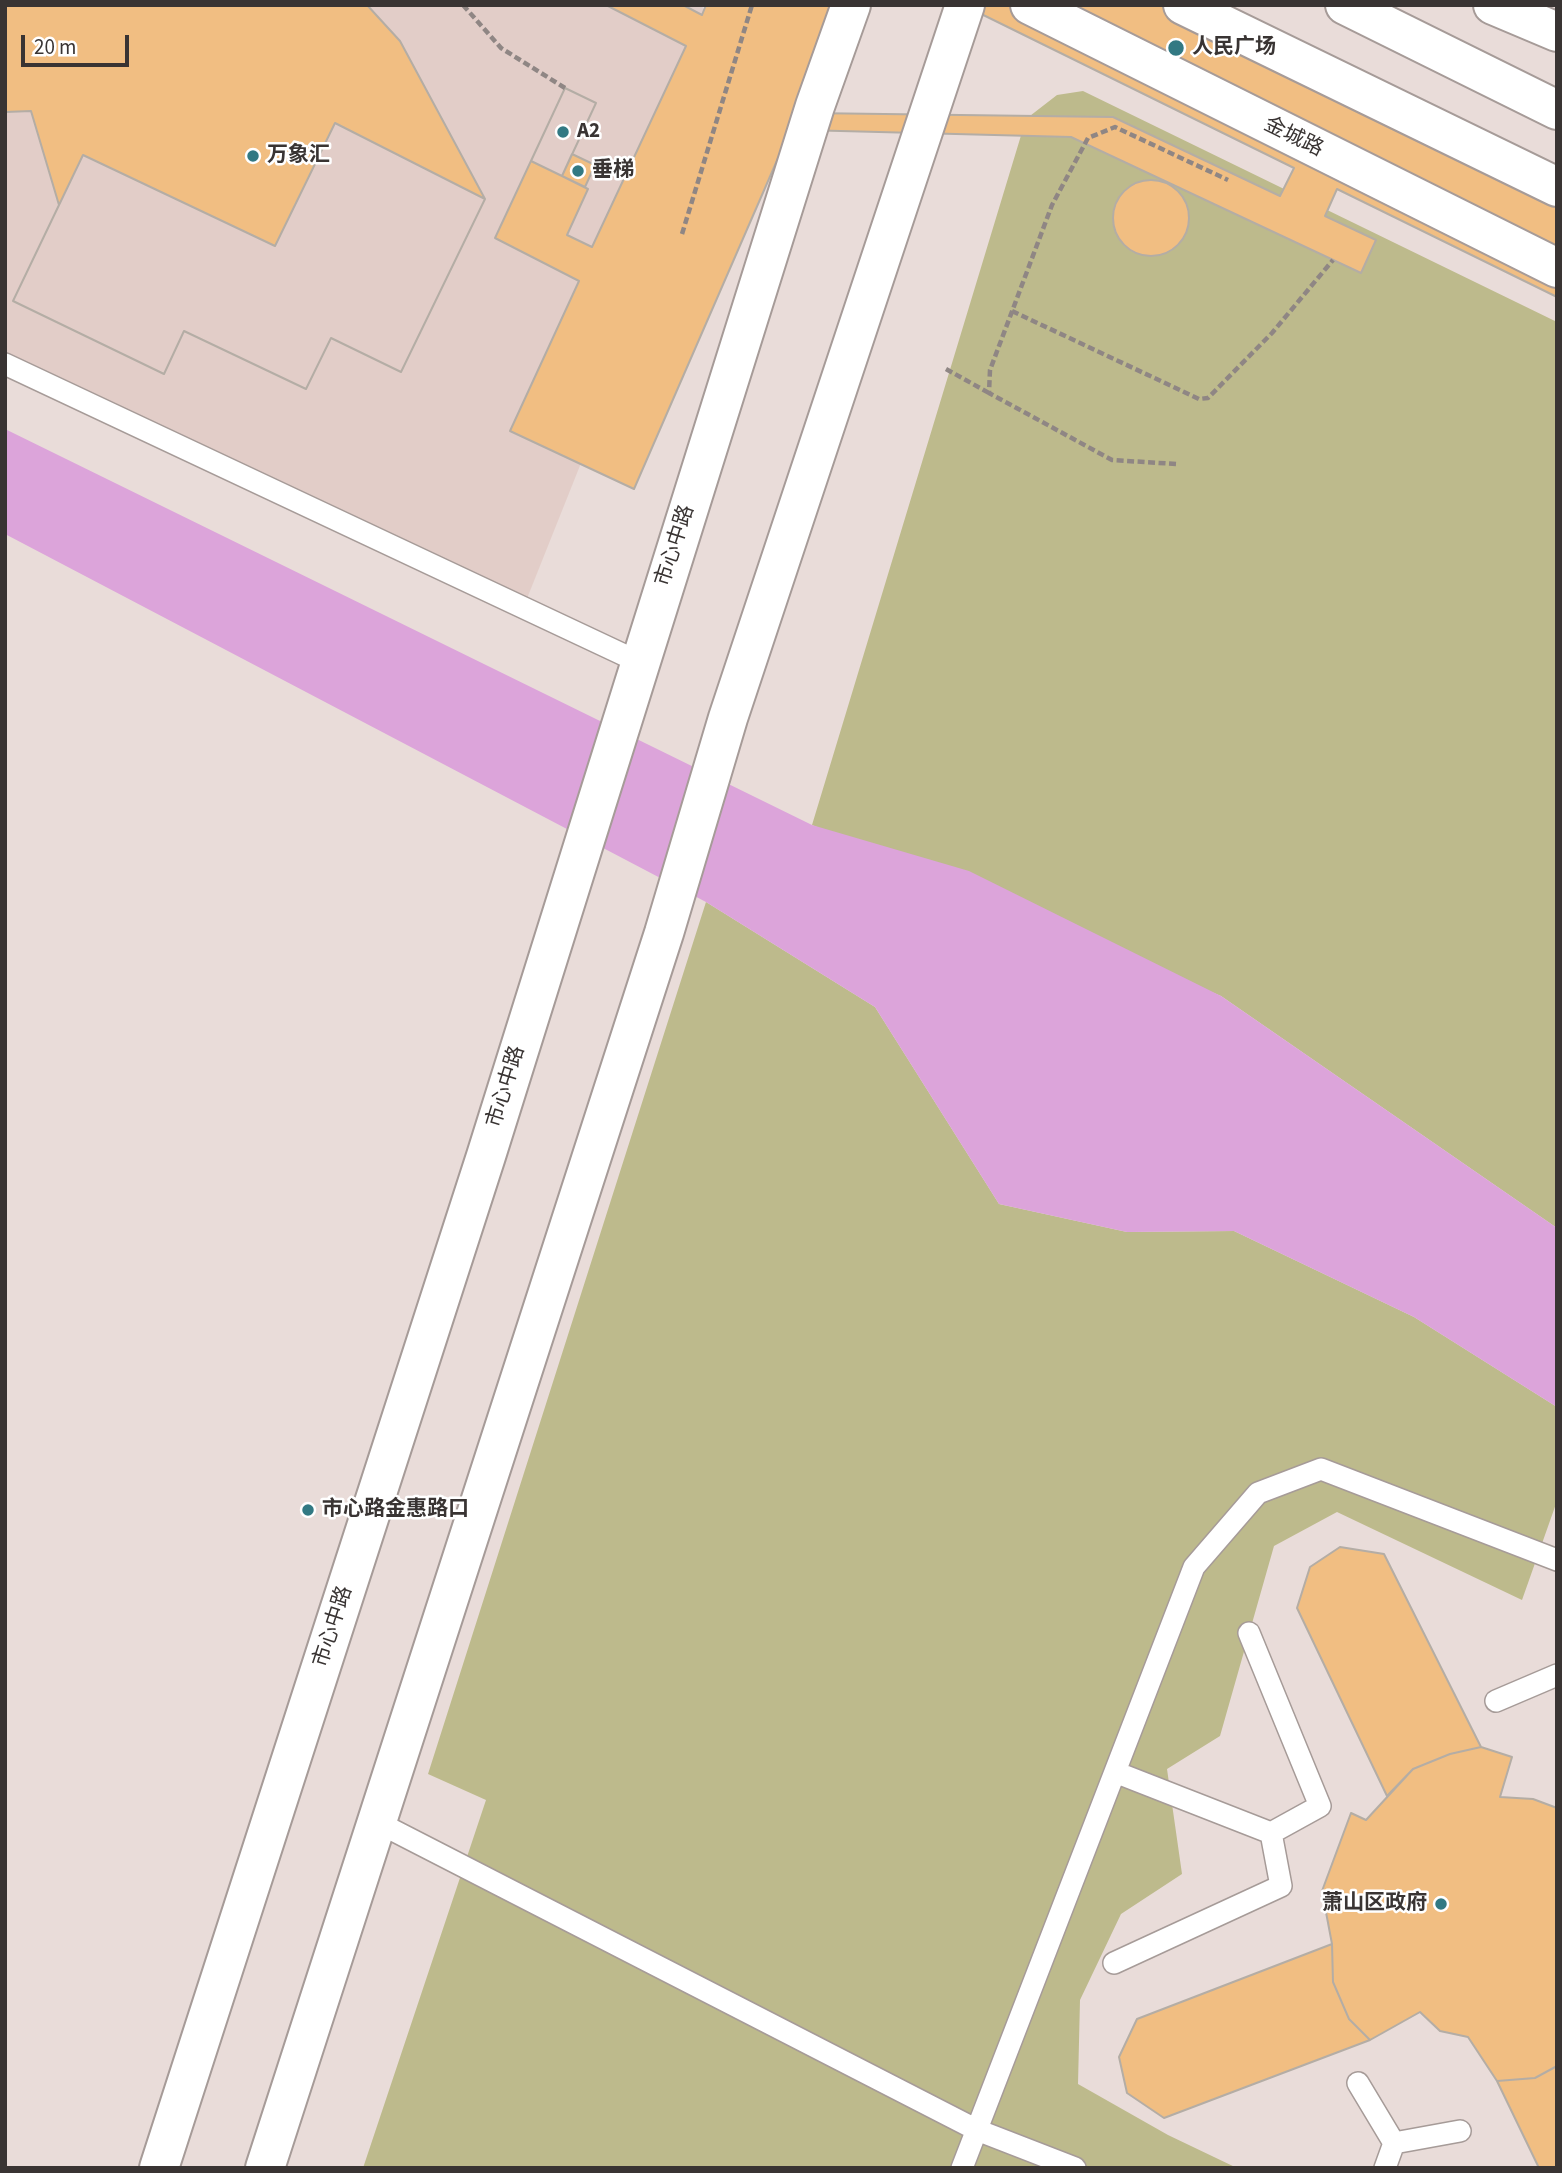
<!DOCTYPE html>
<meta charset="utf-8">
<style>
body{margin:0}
#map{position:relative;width:1562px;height:2173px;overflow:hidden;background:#e9dcd9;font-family:"Source Sans 3",sans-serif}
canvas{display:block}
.frame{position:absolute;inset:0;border:7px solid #393433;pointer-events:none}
.scale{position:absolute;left:21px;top:35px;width:108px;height:32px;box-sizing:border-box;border:4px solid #393433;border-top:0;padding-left:9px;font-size:21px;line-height:24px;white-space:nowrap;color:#393433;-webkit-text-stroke:5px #fff;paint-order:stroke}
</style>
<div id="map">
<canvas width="1562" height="2173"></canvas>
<div class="frame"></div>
<div class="scale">20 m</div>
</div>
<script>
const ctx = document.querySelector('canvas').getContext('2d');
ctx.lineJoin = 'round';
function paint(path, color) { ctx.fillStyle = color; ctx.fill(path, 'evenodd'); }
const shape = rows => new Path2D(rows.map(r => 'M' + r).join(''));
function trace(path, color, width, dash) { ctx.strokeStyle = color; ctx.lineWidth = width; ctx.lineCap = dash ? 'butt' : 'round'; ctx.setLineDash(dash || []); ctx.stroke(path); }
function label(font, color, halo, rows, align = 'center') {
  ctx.font = font + ' "Source Sans 3","Noto Sans SC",sans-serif'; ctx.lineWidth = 5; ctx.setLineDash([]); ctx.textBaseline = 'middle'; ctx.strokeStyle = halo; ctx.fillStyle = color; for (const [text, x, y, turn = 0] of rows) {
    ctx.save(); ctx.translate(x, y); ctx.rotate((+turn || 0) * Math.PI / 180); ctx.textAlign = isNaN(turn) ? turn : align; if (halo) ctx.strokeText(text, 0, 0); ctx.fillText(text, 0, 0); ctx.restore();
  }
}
paint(shape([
 [5,5,702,5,727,97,522,611,5,356]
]), '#e2cdc8');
paint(shape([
 [1083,91,1557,322,1557,1228,1221,996,812,825,1026,119,1057,95],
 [706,902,875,1007,999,1204,1127,1232,1234,1231,1414,1317,1557,1407,1557,1501,1522,1600,1337,1512,1274,1546,1220,1736,1167,1769,1182,1874,1121,1914,1080,2000,1078,2084,1168,2135,1237,2168,363,2168,486,1800,428,1774]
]), '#bdba8c');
paint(shape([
 [5,429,812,825,969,871,1221,996,1557,1228,1557,1407,1414,1317,1234,1231,1127,1232,999,1204,875,1007,706,902,5,534]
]), '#dca4da');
const building = shape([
 [5,5,367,5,400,41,485,199,401,372,331,338,306,389,184,331,164,374,13,301,59,205,31,111,5,112,5,5],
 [606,5,683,5,702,15,706,5,844,5,808,113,1113,117,1280,196,1294,168,963,5,1224,5,1557,170,1557,297,1337,189,1325,216,1376,240,1361,273,1071,137,802,130,792,126,634,489,510,431,579,281,495,238,565,88,596,103,562,176,588,189,567,235,592,247,686,46,606,5],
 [565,88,596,103,562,176,531,161,565,88],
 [335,123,485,199,401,372,331,338,306,389,184,331,164,374,13,301,83,155,275,246,335,123],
 [572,154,595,165,585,187,562,176,572,154],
 '1113 218a38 38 0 1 1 76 0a38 38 0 1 1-76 0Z',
 [1340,1547,1384,1554,1481,1747,1450,1754,1413,1769,1387,1796,1297,1608,1310,1567,1340,1547],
 [1481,1747,1512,1757,1500,1797,1533,1799,1557,1808,1557,2066,1535,2078,1497,2081,1468,2037,1440,2031,1420,2012,1370,2040,1349,2019,1333,1982,1332,1944,1322,1891,1351,1813,1366,1820,1413,1769,1450,1754,1481,1747],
 [1332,1944,1333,1982,1349,2019,1370,2040,1164,2118,1127,2093,1119,2057,1137,2019,1332,1944],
 [1557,2066,1557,2168,1539,2168,1497,2081,1535,2078,1557,2066]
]);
paint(building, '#f1be82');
trace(building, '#b4ada5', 2);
const service = shape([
 [5,364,639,662],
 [1249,1633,1320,1806,1271,1833],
 [1496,1701,1557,1675],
 [377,1822,977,2130,1075,2168],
 [1114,1963,1281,1886,1271,1833,1115,1772],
 [1358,2083,1394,2143,1460,2131],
 [962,2168,1194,1567,1258,1493,1321,1469,1557,1560],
 [1385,2168,1394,2143]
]);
const secondary = shape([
 [1030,5,1557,268],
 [1493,5,1557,32]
]);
const primary = shape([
 [1183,5,1557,187],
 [1345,5,1557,110],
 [159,2168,486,1156,815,106,851,5],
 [265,2168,664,933,728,718,965,5]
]);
trace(service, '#a69b98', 24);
trace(secondary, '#a69b98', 42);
trace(primary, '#a69b98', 42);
trace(shape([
 [463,5,501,48,565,88],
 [682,234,752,5],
 [1012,311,1199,399,1208,398,1272,333,1333,260],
 [946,369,989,393],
 [1176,464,1112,460,989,393,990,370,1052,205,1088,138,1115,127,1228,180]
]), '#8f8684', 4.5, [7, 3.5]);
trace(service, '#fff', 21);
trace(secondary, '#fff', 38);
trace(primary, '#fff', 38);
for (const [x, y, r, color] of [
 [1176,48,9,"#327983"],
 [563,132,7,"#327983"],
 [253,156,7,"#327983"],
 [578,171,7,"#327983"],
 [308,1510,7,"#327983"],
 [1441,1904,7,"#327983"]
]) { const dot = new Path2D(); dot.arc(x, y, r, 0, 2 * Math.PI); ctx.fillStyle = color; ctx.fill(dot); trace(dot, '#fff', 2.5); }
label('bold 21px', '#393433', '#fff', [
 ["人民广场",1192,48],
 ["A2",577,132],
 ["万象汇",267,156],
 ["垂梯",592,171],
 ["市心路金惠路口",322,1510],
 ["萧山区政府",1427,1904,"right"]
], 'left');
label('21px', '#393433', '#fff', [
 ["金城路",1293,138,26],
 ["市心中路",676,546,-72],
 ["市心中路",507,1087,-73],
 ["市心中路",334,1627,-72]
]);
</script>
